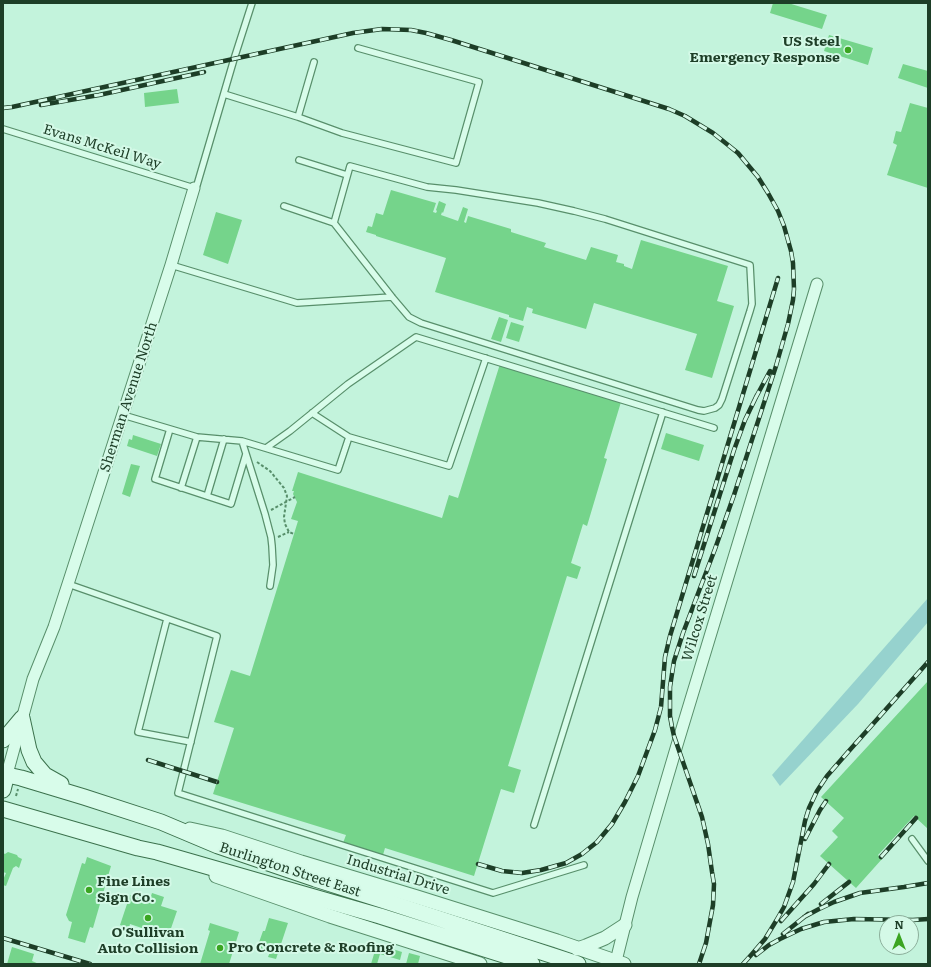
<!DOCTYPE html>
<style>
body{margin:0}
#map{position:relative;width:931px;height:967px;overflow:hidden;background:#c3f3dc;font-family:Literata,serif}
canvas{display:block}
.frame{position:absolute;inset:0;border:4px solid #1d3e27;pointer-events:none}
.north{position:absolute;left:879px;top:915px;width:40px;height:40px;box-sizing:border-box;background:#d4f9e7;border:1px solid #8bae9a;border-radius:50%;rotate:0deg;font-size:11px;font-weight:700;line-height:16px;text-align:center;color:#1d3e27}
.north::after{content:'';display:block;margin:auto;width:14px;height:18px;background:#3ba521;clip-path:polygon(50% 0,100% 100%,50% 72%,0 100%)}
</style>
<div id="map">
<canvas width="931" height="967"></canvas>
<div class="frame"></div>
<div class="north">N</div>
</div>
<script>
const ctx = document.querySelector('canvas').getContext('2d');
ctx.lineJoin = 'round';
function paint(path, color) { ctx.fillStyle = color; ctx.fill(path, 'evenodd'); }
const shape = rows => new Path2D(rows.map(r => 'M' + r).join(''));
function trace(path, color, width, dash) { ctx.strokeStyle = color; ctx.lineWidth = width; ctx.lineCap = dash ? 'butt' : 'round'; ctx.setLineDash(dash || []); ctx.stroke(path); }
function label(font, color, halo, rows, align = 'center') {
  ctx.font = font + ' Literata,serif'; ctx.lineWidth = 4; ctx.setLineDash([]); ctx.textBaseline = 'middle'; ctx.strokeStyle = halo; ctx.fillStyle = color; for (const [text, x, y, turn = 0] of rows) {
    ctx.save(); ctx.translate(x, y); ctx.rotate((+turn || 0) * Math.PI / 180); ctx.textAlign = isNaN(turn) ? turn : align; if (halo) ctx.strokeText(text, 0, 0); ctx.fillText(text, 0, 0); ctx.restore();
  }
}
paint(shape([
 [928,598,928,622,858,704,780,786,772,775]
]), '#96d2ce');
paint(shape([
 [773,3,788,3,827,15,822,29,770,13],
 [829,35,873,48,868,65,824,51],
 [903,64,928,71,928,88,898,78],
 [177,89,179,103,145,107,144,93],
 [910,103,928,108,928,188,887,175,897,145,893,143,896,131,901,132],
 [391,190,436,203,433,212,436,213,437,211,436,210,439,201,446,204,443,213,442,212,441,215,458,221,463,207,468,209,464,222,466,223,468,216,511,229,511,232,546,243,544,247,586,260,591,247,618,255,616,262,624,264,624,266,632,269,641,240,728,266,717,301,734,306,712,378,685,370,697,334,594,303,586,329,532,313,533,309,527,307,523,321,509,317,509,315,435,292,446,258,376,236,376,235,366,232,368,226,372,227,376,213,383,215],
 [216,212,242,220,228,264,203,255],
 [499,317,508,320,501,342,491,339],
 [511,322,524,326,519,342,506,338],
 [500,364,621,402,604,458,607,459,587,526,583,524,571,563,581,567,577,579,567,576,508,766,521,770,514,793,501,789,474,876,385,848,383,855,343,843,346,835,213,794,234,728,214,722,231,670,250,676,298,521,291,519,297,502,293,494,294,491,292,491,298,472,442,518,449,495,458,498],
 [666,433,704,445,699,461,661,449],
 [133,435,161,444,157,456,127,446,129,439,132,440],
 [131,464,140,466,130,497,122,494],
 [928,681,928,829,914,816,878,855,882,859,856,888,820,856,838,837,832,831,844,818,821,797],
 [8,852,17,855,18,857,22,859,19,868,16,866,13,868,6,886,3,885,4,880,3,880,6,873,3,872,3,853,5,854],
 [87,857,111,866,93,928,90,927,85,943,68,938,72,922,69,921,66,915,82,863,85,864],
 [152,893,164,897,161,906,177,911,168,937,130,924,129,928,120,925,130,895,149,902],
 [269,918,288,923,276,959,268,957,270,952,257,948,263,931,265,931],
 [210,923,239,932,229,964,200,964,210,931,208,930],
 [377,944,402,952,400,960,380,954,377,964,371,964],
 [12,947,34,954,32,961,39,964,7,964],
 [409,953,420,956,418,964,406,964]
]), '#75d48b');
const service = shape([
 [224,94,298,117,342,133,456,163,479,82,358,48],
 [298,117,314,62],
 [3,129,194,188,197,185,234,59,252,3],
 [299,160,347,175],
 [284,206,334,223,392,297,409,317,421,323,698,410,704,411,715,408,719,405,722,399,750,311,752,304,750,265,605,219,574,211,538,203,456,190,427,187,350,166,334,223],
 [171,265,297,303,392,297],
 [312,413,349,437],
 [123,415,197,437,242,441,338,470,349,437,449,466,486,358],
 [170,429,155,479,231,504,246,454],
 [242,441,265,514,271,537,272,546,273,565,270,586],
 [266,448,290,431,348,384,416,337,714,428],
 [181,488,197,437],
 [207,496,224,439],
 [68,584,217,636,178,793,493,893,584,865],
 [167,619,138,732,191,742],
 [534,825,663,412],
 [912,839,928,861]
]);
const minor = shape([
 [7,774,33,679,54,627,68,584,171,265,194,188],
 [616,961,632,897,677,745,817,284]
]);
const tertiary = shape([
 [190,829,222,836,301,862,417,897,557,941,624,964],
 [216,876,330,916,480,964],
 [577,949,586,946,605,938,625,925]
]);
const secondary = shape([
 [22,718,29,750,34,762,45,775,61,784],
 [3,740,6,737,22,718],
 [3,774,21,778,84,797,161,822,218,846,315,879,385,901,578,964],
 [3,790,7,774],
 [3,809,138,848,157,852,380,916,532,964]
]);
trace(service, '#588f6b', 8);
trace(minor, '#588f6b', 13);
trace(tertiary, '#588f6b', 15);
trace(secondary, '#3b714c', 17);
trace(shape([
 [257,462,270,471,284,488,287,496,284,517,285,524,289,532,294,534],
 [271,510,295,497],
 [278,537,289,532],
 [16,796,18,789]
]), '#588f6b', 2, [3, 2]);
trace(service, '#d8fcea', 5.5);
trace(minor, '#d8fcea', 11);
trace(tertiary, '#d8fcea', 13);
trace(secondary, '#d8fcea', 15);
const rail = shape([
 [41,105,99,95,204,72],
 [3,108,12,107,353,33,382,29,411,30,426,33,451,40,669,109,685,116,713,133,738,153,758,177,768,193,778,211,784,226,791,251,793,263,794,289,793,300,788,324,776,366,734,495,715,549,683,633,674,661,670,687,670,716,672,727,674,736,702,817,708,844,712,872,714,884,713,905,706,943,699,964],
 [755,399,770,371],
 [694,576,734,450,745,420,757,395],
 [148,760,217,782],
 [805,839,820,810,826,801],
 [881,857,916,818],
 [478,864,502,871,522,873,541,870,566,863,582,854,597,842,612,824,625,802,638,776,655,730,661,707,665,657,670,636,778,278],
 [821,904,849,882],
 [804,917,819,909,834,902,860,893,904,887,928,883],
 [781,921,814,884,829,864],
 [783,934,808,914],
 [3,938,90,964],
 [756,955,769,945,780,939,801,929,824,922,854,919,913,920,928,919],
 [743,964,752,954,765,939,776,921,784,907,793,882,805,821,809,808,817,791,827,776,848,752,928,662]
]);
trace(rail, '#1d3e27', 4.5);
trace(rail, '#d4f9e7', 3, [9]);
for (const [x, y, r, color] of [
 [848,50,4,"#3ba521"],
 [89,890,4,"#3ba521"],
 [148,918,4,"#3ba521"],
 [220,948,4,"#3ba521"]
]) { const dot = new Path2D(); dot.arc(x, y, r, 0, 2 * Math.PI); ctx.fillStyle = color; ctx.fill(dot); trace(dot, '#d4f9e7', 1.5); }
label('bold 14px', '#1d3e27', '#d4f9e7', [
 ["US Steel",840,42,"right"],
 ["Emergency Response",840,58,"right"],
 ["Fine Lines",97,882],
 ["Sign Co.",97,898],
 ["O'Sullivan",148,933,"center"],
 ["Auto Collision",148,949,"center"],
 ["Pro Concrete & Roofing",228,948]
], 'left');
label('14px', '#1d3e27', '#d4f9e7', [
 ["Evans McKeil Way",102,147,17],
 ["Sherman Avenue North",129,397,-72],
 ["Wilcox Street",700,618,-73],
 ["Burlington Street East",290,870,18],
 ["Industrial Drive",398,875,17]
]);
</script>
